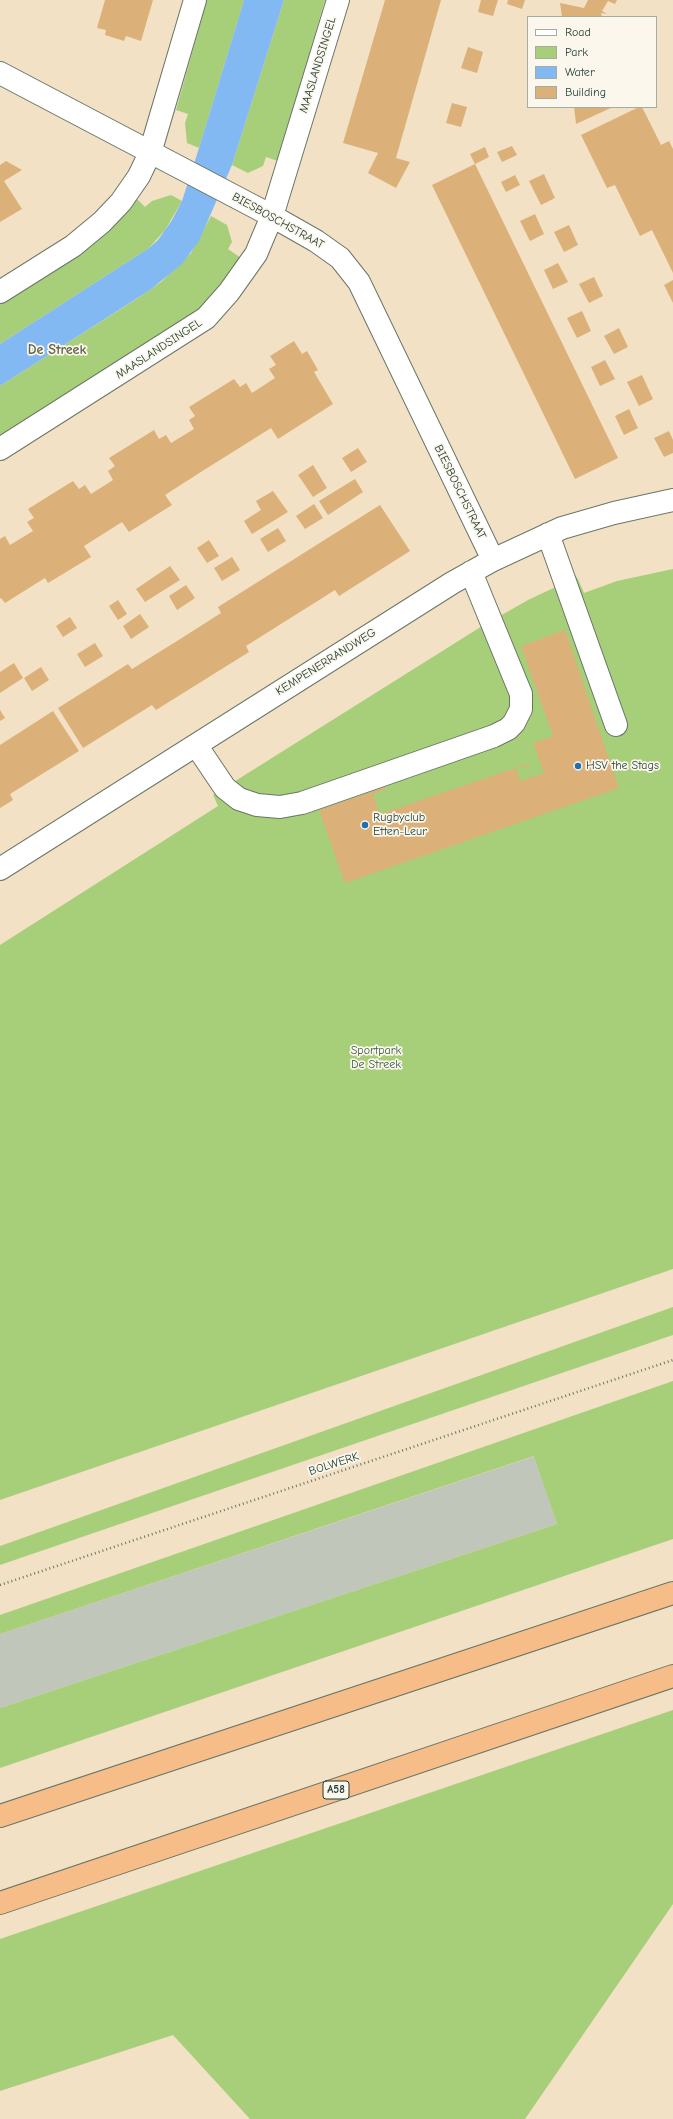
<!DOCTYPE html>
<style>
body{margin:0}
#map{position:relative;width:673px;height:2119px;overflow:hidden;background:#f3e1c5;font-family:"Comic Neue",sans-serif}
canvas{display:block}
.legend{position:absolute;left:527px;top:16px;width:130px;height:92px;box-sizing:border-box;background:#fbf7ec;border:1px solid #a3ada2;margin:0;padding:5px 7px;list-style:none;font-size:12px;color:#1f3d34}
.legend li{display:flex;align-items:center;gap:8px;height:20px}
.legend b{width:20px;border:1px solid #a3ada2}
</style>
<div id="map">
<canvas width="673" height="2119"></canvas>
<ul class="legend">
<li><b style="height:5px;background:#fff"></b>Road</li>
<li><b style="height:11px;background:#a7cf7a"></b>Park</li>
<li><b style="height:11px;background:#83b9f2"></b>Water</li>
<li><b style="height:11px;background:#dbb179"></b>Building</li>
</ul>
</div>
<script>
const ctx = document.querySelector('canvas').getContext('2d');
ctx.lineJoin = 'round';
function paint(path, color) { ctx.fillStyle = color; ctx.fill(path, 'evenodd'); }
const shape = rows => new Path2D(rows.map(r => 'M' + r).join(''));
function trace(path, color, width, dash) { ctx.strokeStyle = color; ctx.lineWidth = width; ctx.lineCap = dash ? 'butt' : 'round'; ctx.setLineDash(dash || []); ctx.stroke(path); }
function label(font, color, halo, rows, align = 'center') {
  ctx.font = font + ' "Comic Neue",sans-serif'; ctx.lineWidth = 3.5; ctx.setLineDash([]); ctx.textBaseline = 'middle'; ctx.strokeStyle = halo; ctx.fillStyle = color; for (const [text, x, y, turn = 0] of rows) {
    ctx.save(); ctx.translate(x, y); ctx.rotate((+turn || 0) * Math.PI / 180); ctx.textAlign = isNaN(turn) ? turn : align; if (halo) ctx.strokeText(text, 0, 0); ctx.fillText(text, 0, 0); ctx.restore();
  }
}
paint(shape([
 [535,1456,557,1524,0,1708,0,1634]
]), '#c1c6ba');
paint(shape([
 [207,0,244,0,199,148,187,143,185,123,188,114,176,110],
 [284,0,325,0,278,161,266,157,263,166,248,173,232,165],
 [171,195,182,201,165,230,149,248,0,344,0,303,126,212,137,199,145,207,152,201],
 [211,216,227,225,232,242,228,249,241,258,204,307,0,438,0,386,138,298,161,282,191,253],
 [673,569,673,1269,0,1500,0,945,218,806,213,795,479,628,528,600,577,577,584,593,617,581],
 [673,1307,673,1335,0,1565,0,1546],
 [673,1381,673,1539,0,1768,0,1708,557,1524,534,1456,0,1634,0,1615],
 [673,1710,673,1904,525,2119,250,2119,173,2035,0,2091,0,1939]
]), '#a7cf7a');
paint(shape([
 [244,0,284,0,232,165,199,241,182,264,150,290,0,386,0,344,149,248,158,240,172,220,182,201,199,148]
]), '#83b9f2');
paint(shape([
 [105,0,153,0,141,41,126,36,124,41,105,35,106,30,97,28],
 [385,0,441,0,396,158,410,162,396,188,368,173,378,153,343,143],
 [481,0,498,0,493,16,478,12],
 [508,0,525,0,522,9,507,4],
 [588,0,617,0,615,4,608,1,602,11,607,14,601,13,602,17,562,17,560,3,584,8],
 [468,47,483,52,477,73,461,68],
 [452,103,467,107,461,127,446,123],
 [574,107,613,107,576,124],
 [639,107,642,107,661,145,669,141,673,149,673,273,652,230,640,236,615,185,607,188,581,135],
 [512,146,517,155,502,162,497,152],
 [485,147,489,157,475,164,618,458,575,479,432,185,475,164,470,154],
 [6,161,22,170,4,181,22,209,0,222,0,165],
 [544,174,555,198,541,205,529,181],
 [515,175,520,185,506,192,501,182],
 [535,214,544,234,530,241,520,221],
 [569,225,578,245,564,252,554,232],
 [558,263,568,282,553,289,544,270],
 [594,277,603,296,589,303,579,284],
 [673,280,673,303,664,285],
 [582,311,591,331,577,338,567,318],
 [619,328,628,347,614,354,604,336],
 [294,341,302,354,307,351,318,370,314,372,333,404,278,439,271,428,204,470,165,495,172,505,129,532,122,522,84,546,91,557,48,583,45,578,5,603,1,598,0,599,0,539,5,536,10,545,33,531,27,522,34,518,28,509,73,481,79,489,85,485,91,494,113,480,108,471,115,466,109,458,154,430,159,439,166,435,171,443,194,429,189,420,195,416,189,407,234,379,240,387,246,383,252,393,275,378,269,369,276,365,270,356],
 [605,360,615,379,600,386,591,367],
 [642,375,653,399,639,406,627,382],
 [629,409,638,428,624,435,615,416],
 [669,431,673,440,673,453,664,457,654,438],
 [358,448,367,462,351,472,342,458],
 [313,465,327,488,313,497,298,475],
 [355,479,363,492,328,515,319,501],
 [273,491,288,512,252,534,244,521,261,510,256,501],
 [314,504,323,518,305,529,296,516],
 [380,505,410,551,339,596,335,590,246,646,249,652,225,667,156,710,152,705,83,748,58,708,128,664,132,669,177,641,221,613,218,607],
 [278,528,286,541,268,552,260,539],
 [209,540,219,556,207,563,197,548],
 [232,557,240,570,222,581,214,568],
 [170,566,180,580,145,602,136,589],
 [186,585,195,598,177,610,169,596],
 [118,600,127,614,118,620,109,606],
 [140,614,149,627,131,639,123,626],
 [70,617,77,628,63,637,56,626],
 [565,630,619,788,345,883,319,810,385,787,386,789,373,794,380,814,530,763,530,765,516,769,520,781,544,773,533,743,553,736,521,646],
 [95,643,103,656,85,667,77,654],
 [14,663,23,678,0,693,0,672],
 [41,667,49,680,32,691,24,678],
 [0,710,5,718,0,721],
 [53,711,79,751,10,794,13,800,0,808,0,745]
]), '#dbb179');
const minor = shape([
 [0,73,272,216,316,241,340,258,359,282,493,560],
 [0,292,73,246,102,222,121,202,139,176,150,153,195,0],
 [0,449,206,318,229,292,256,254,272,216,338,0],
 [548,534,616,725],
 [196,745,225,788,239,799,257,805,280,807,302,803,494,736,508,729,514,723,521,709,521,694,471,572],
 [0,869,452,583,493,560,562,528,614,513,673,500]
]);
const highway = shape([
 [0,1816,673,1593],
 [0,1903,673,1676]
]);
trace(minor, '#697667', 24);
trace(highway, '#697667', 24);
trace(shape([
 [0,1585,673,1360]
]), '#697667', 2.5, [1, 3]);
trace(minor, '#fff', 22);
trace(highway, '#f7bd88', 22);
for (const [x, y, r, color] of [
 [578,766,4,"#1f6fb2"],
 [365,825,4,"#1f6fb2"]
]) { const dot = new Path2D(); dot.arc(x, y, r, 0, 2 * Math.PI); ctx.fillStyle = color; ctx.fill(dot); trace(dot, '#fbf7ec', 1.5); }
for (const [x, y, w] of [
 [336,1790,26]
]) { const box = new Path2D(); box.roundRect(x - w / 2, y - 9, w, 18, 3); ctx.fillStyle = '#fbf7ec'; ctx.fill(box); trace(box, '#1f3d34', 1); }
label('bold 11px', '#1f3d34', null, [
 ["A58",336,1790]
]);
label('12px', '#1f3d34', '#fbf7ec', [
 ["MAASLANDSINGEL",318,65,-73],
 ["BIESBOSCHSTRAAT",278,221,29],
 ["MAASLANDSINGEL",159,349,-33],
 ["BIESBOSCHSTRAAT",460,492,64],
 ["KEMPENERRANDWEG",326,662,-32],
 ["BOLWERK",334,1464,-18]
]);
label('12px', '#1f3d34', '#fbf7ec', [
 ["HSV the Stags",586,766],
 ["Rugbyclub",373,818],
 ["Etten-Leur",373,832]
], 'left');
label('12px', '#3a5a42', '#fbf7ec', [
 ["Sportpark",376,1051],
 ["De Streek",376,1065]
]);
label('bold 14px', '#61664c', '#fbf7ec', [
 ["De Streek",57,350]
]);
</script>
